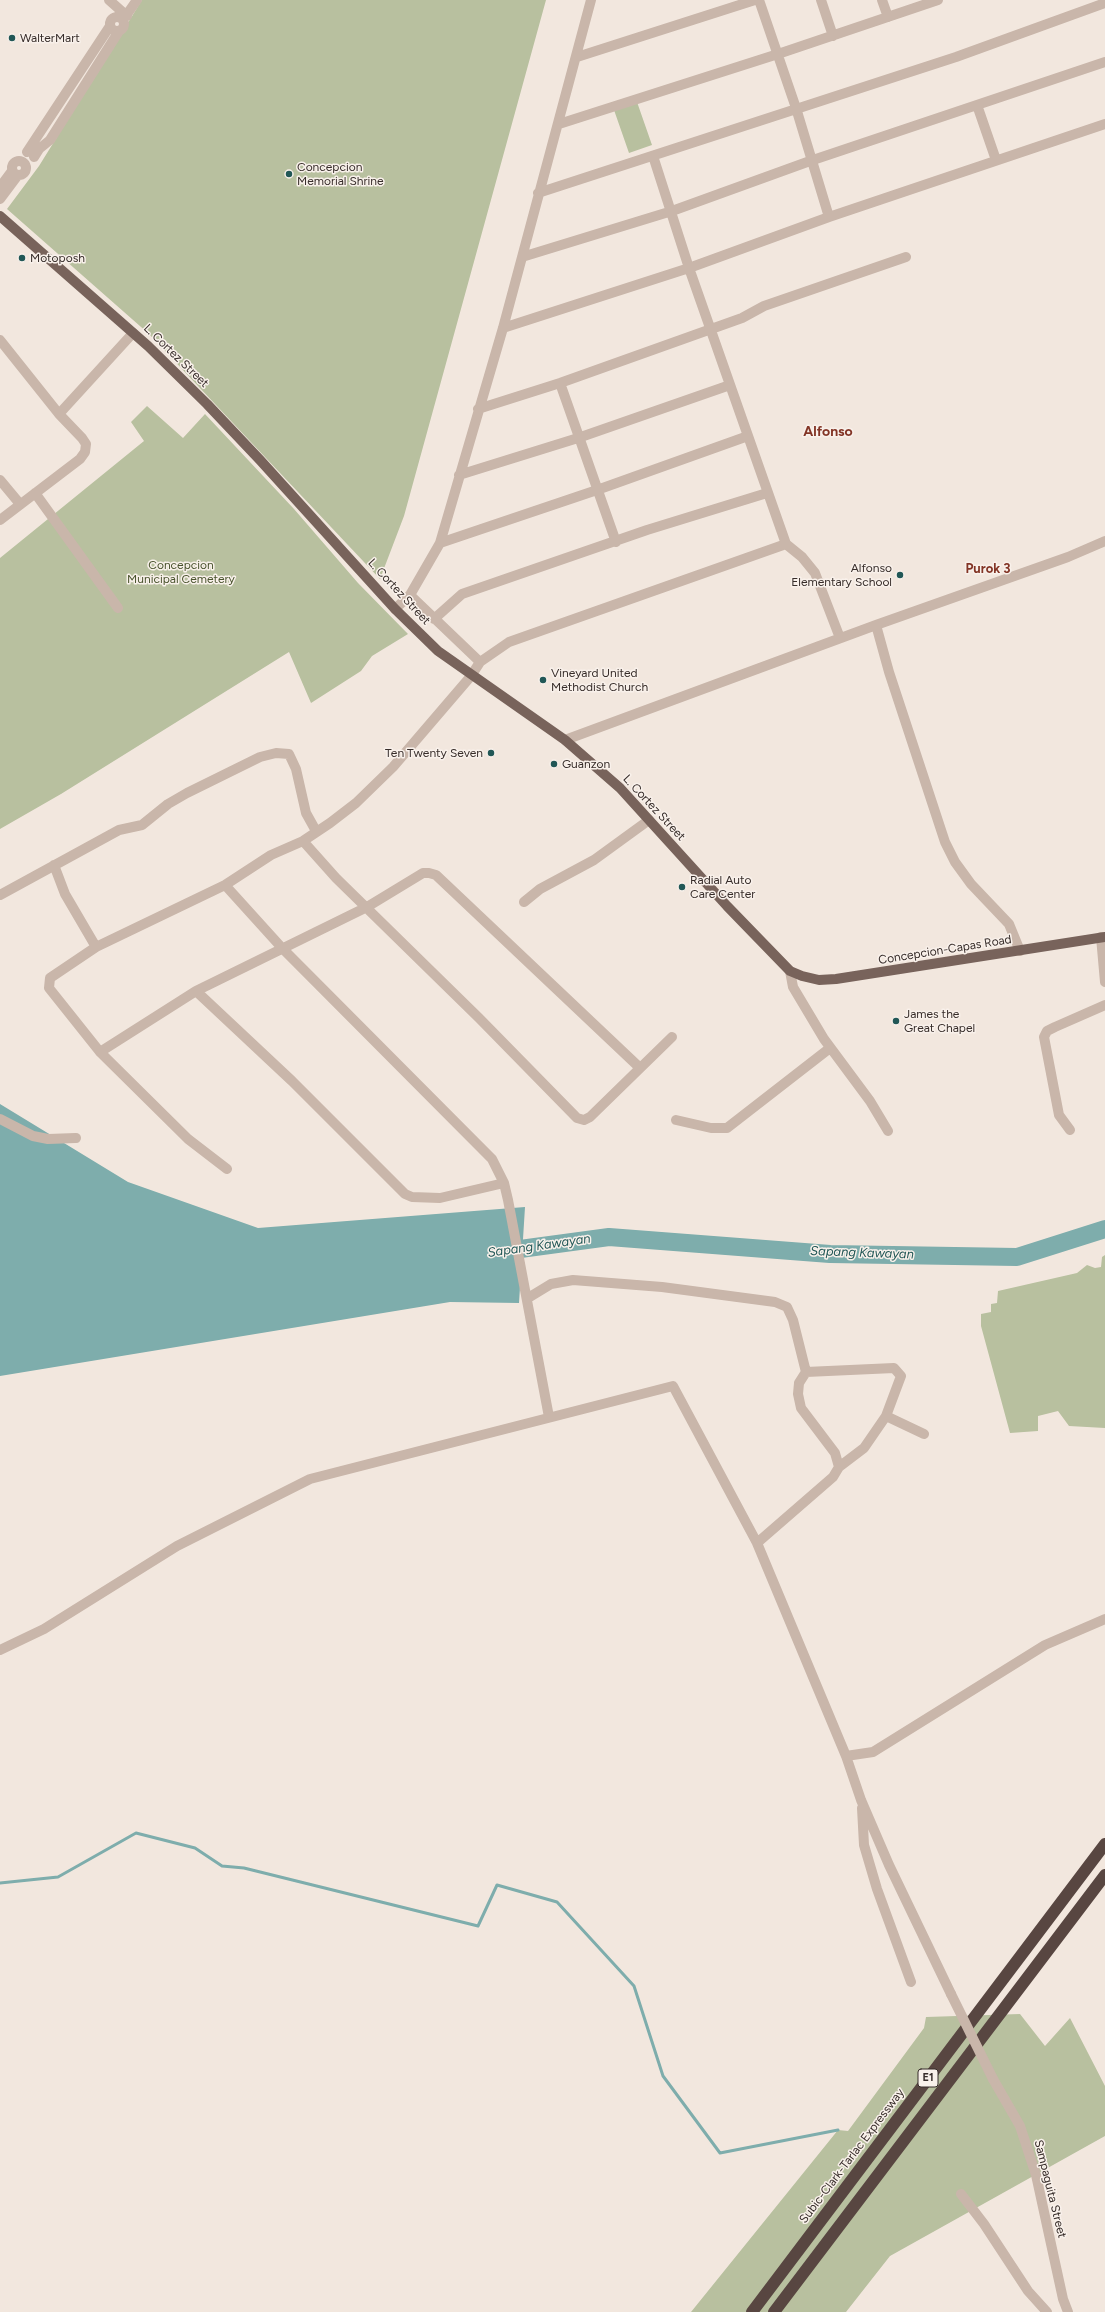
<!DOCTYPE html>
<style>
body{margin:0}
canvas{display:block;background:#f2e7de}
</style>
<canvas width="1105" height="2312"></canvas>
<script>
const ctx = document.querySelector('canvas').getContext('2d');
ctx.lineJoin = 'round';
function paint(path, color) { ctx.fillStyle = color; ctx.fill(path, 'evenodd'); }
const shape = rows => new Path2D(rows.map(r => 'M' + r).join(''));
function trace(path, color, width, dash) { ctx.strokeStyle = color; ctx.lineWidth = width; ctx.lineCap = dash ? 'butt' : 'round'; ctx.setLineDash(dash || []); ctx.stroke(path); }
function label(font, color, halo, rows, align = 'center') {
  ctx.font = font + ' Figtree,sans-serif'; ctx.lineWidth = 3; ctx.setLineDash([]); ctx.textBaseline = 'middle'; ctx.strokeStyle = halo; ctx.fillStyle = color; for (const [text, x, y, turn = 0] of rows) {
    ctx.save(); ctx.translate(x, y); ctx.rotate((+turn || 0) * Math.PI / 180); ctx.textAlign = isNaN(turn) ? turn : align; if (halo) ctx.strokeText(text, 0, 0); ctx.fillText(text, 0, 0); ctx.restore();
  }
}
paint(shape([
 [142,0,546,0,404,516,380,579,149,334,7,209,39,166],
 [637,102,652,145,629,153,614,110],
 [147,406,183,438,205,414,294,509,358,583,408,634,372,656,361,671,311,703,289,652,61,794,0,829,0,558,144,441,131,422],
 [1105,1255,1105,1428,1069,1426,1058,1411,1038,1416,1038,1431,1010,1433,981,1326,981,1314,991,1312,991,1304,997,1303,998,1291,1077,1273,1087,1265,1095,1268,1101,1267,1102,1257],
 [1020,2014,1045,2046,1070,2018,1105,2086,1105,2136,890,2256,846,2312,691,2312,838,2130,848,2131,924,2028,926,2017]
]), '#b8c09f');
paint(shape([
 [0,1104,128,1182,258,1228,525,1207,519,1303,450,1302,0,1376]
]), '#7eadac');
trace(shape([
 [0,1883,58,1877,136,1833,195,1848,222,1866,244,1868,478,1926,497,1885,557,1902,634,1986,663,2076,720,2153,838,2130]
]), '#7eadac', 3);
trace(shape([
 [498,1252,609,1237,830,1254,1017,1257,1105,1229]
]), '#7eadac', 18);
trace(shape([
 [109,0,127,16],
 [759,0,796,108,829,217],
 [821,0,833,36],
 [882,0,888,17],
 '110 24a7 7 0 1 1 14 0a7 7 0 1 1-14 0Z',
 [123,20,137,0],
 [577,57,755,0],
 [977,105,996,160],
 [559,124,778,54,938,0],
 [27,152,110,26],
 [653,156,689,268,786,544,802,557,815,573,840,638],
 [34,157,39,149,50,140,119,31],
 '12 168a7 7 0 1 1 14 0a7 7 0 1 1-14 0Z',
 [0,187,12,171],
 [538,193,956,57,1105,3],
 [0,199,18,175],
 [522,257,672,211,810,161,1105,62],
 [503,328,689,268,829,217,1105,124],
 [0,340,59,414,82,438,86,444,85,452,80,459,0,520],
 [560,383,616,542],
 [478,409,560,383,742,318,764,306,906,257],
 [59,414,133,333],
 [459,475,578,438,730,385],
 [0,480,20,504],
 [35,493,118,608],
 [440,543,597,490,748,436],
 [410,595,480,662],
 [395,609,410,595,440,543,503,328,591,0],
 [434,619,462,594,647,530,767,493],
 [876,625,889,672,945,842,955,862,971,884,1009,924,1020,951],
 [565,740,876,625,1068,557,1105,541],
 [303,841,336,878,479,1018,577,1118,584,1120,590,1117,672,1037],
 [54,865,65,894,96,947],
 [225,885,282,948,492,1159,504,1183,508,1200,549,1417],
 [0,895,119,830,142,825,168,804,187,793,260,757,276,753,289,754,296,769,306,813,316,831],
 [524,902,540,889,594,860,649,820],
 [1101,937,1105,982],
 [790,971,793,987,824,1039,870,1101,888,1131],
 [196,991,292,1081,405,1194,412,1197,440,1198,504,1183],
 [100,1052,196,991,367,907,423,873,429,873,436,875,639,1067],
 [0,1119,33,1136,48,1139,76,1138],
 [676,1120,711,1128,727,1128,830,1048],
 [1070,1130,1059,1115,1044,1037,1047,1031,1055,1027,1105,1005],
 [227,1169,188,1139,100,1052,49,988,50,978,96,947,225,885,271,855,303,841,330,823,356,803,393,767,471,676,480,662,509,642,786,544],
 [528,1298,551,1284,573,1280,662,1287,775,1302,787,1307,793,1320,806,1372],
 [839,1467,864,1448,886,1416],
 [757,1543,833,1477,839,1467,835,1453,801,1408,798,1394,799,1383,806,1372,894,1368,901,1376,886,1416,924,1434],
 [0,1650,44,1629,177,1546,310,1479,673,1386,757,1543,846,1756,861,1800,889,1865,951,1994],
 [846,1756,873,1752,1045,1645,1105,1619],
 [862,1808,864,1845,877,1889,911,1982],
 [993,2079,1020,2126,1036,2175,1063,2299,1068,2312],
 [961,2194,984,2224,1028,2291,1047,2312]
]), '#c9b6aa', 10);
trace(shape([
 [0,216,148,346,207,404,260,460,395,609,438,651,565,740,620,788,727,906,790,971,802,976,819,980,836,979,1105,937]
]), '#78635b', 10);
trace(shape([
 [752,2312,1105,1844],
 [774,2312,1105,1875]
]), '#584641', 12);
trace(shape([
 [951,1994,993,2079]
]), '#c9b6aa', 10);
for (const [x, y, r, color] of [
 [12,38,4,"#215756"],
 [289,174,4,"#215756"],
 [22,258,4,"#215756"],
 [900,575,4,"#215756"],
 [543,680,4,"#215756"],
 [491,753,4,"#215756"],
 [554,764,4,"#215756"],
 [682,887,4,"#215756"],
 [896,1021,4,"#215756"]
]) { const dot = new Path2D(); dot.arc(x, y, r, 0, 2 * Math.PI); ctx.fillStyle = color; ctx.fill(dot); trace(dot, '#f9f1eb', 1.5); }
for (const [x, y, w] of [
 [928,2078,20]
]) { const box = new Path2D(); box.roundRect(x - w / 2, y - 9, w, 18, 3); ctx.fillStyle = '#f9f1eb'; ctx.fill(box); trace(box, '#372d2a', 1); }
label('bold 11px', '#372d2a', null, [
 ["E1",928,2078]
]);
label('12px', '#372d2a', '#f9f1eb', [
 ["WalterMart",20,38],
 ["Concepcion",297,167],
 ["Memorial Shrine",297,181],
 ["Motoposh",30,258],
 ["Alfonso",892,568,"right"],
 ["Elementary School",892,582,"right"],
 ["Vineyard United",551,673],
 ["Methodist Church",551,687],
 ["Ten Twenty Seven",483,753,"right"],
 ["Guanzon",562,764],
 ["Radial Auto",690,880],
 ["Care Center",690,894],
 ["James the",904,1014],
 ["Great Chapel",904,1028]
], 'left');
label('12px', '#372d2a', '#f9f1eb', [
 ["L. Cortez Street",176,356,44],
 ["L. Cortez Street",399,592,47],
 ["L. Cortez Street",654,808,47],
 ["Concepcion-Capas Road",945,950,-9],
 ["Subic-Clark-Tarlac Expressway",852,2156,-53],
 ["Sampaguita Street",1050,2189,76]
]);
label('12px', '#4a542e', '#f9f1eb', [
 ["Concepcion",181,565],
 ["Municipal Cemetery",181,579]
]);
label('bold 13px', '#833526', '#f9f1eb', [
 ["Purok 3",988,569]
]);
label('italic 13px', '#215756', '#f9f1eb', [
 ["Sapang Kawayan",539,1246,-8],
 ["Sapang Kawayan",862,1253,2]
]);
label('bold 14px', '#833526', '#f9f1eb', [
 ["Alfonso",828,432]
]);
</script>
